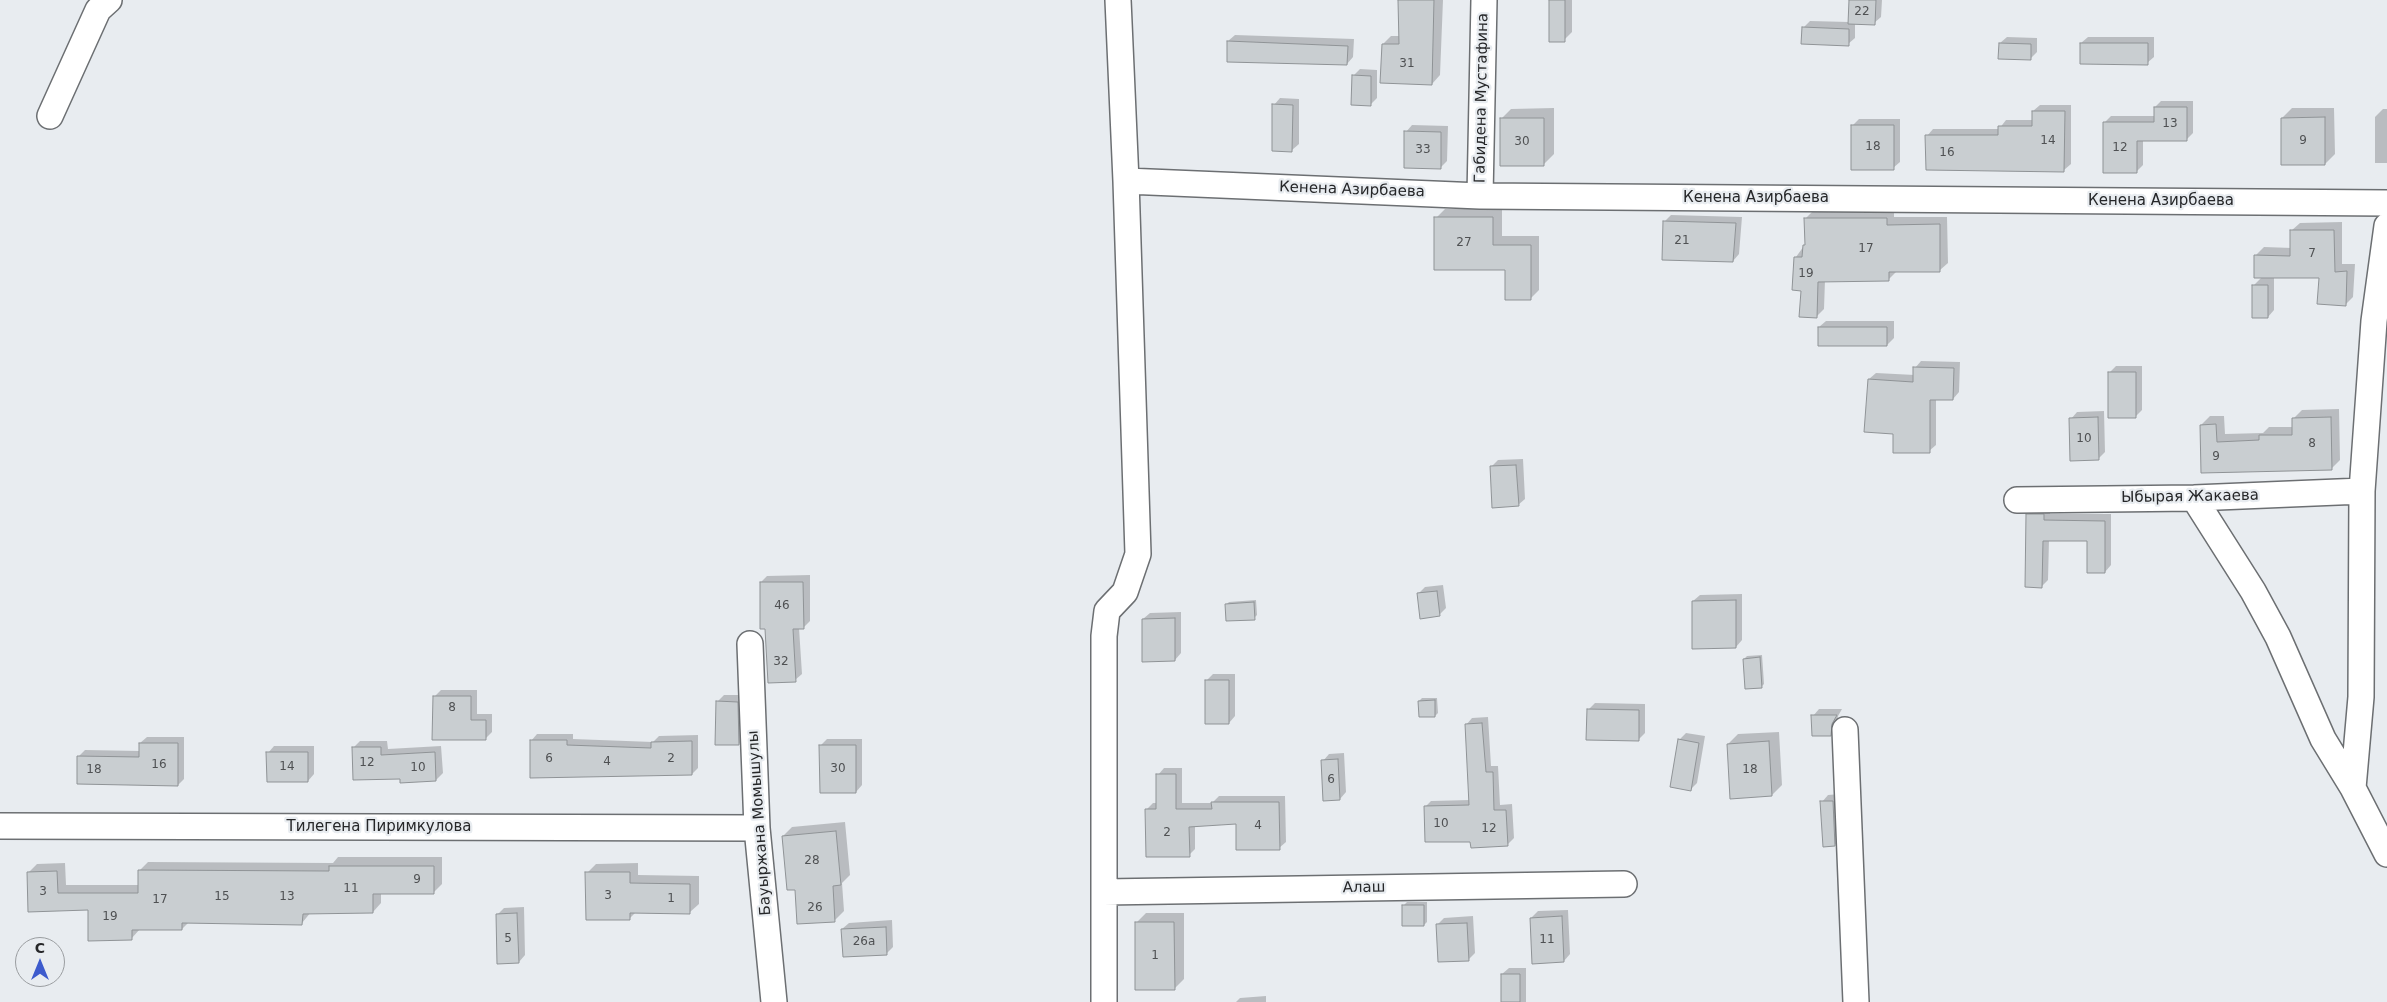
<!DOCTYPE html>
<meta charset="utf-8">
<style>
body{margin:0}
#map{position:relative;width:2387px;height:1002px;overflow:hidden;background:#e8ecf0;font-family:"DejaVu Sans",sans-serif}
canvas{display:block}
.north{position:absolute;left:15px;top:937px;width:50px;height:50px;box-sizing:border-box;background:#e8ecf0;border:1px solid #9a9da0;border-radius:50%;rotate:0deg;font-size:14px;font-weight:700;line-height:20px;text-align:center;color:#262729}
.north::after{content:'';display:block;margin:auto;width:18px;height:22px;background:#3d5bcd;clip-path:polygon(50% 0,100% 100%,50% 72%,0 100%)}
</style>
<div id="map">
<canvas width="2387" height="1002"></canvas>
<div class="north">С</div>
</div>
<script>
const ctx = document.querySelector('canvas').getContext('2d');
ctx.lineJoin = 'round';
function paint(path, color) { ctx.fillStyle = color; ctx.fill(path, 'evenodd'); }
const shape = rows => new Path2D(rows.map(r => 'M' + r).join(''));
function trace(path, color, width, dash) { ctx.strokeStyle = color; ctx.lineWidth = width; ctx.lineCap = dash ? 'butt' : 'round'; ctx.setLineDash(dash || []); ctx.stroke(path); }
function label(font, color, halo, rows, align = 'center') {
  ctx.font = font + ' "DejaVu Sans",sans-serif'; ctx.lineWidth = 4.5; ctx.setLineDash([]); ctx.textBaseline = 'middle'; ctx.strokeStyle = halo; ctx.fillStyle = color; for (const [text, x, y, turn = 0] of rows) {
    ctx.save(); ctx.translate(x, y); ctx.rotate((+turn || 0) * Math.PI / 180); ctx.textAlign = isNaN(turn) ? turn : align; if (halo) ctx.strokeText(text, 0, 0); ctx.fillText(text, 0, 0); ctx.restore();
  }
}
paint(shape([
 [1399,0,1443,0,1440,75,1432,84,1383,44,1391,36,1400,36],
 [1550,0,1572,0,1572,32,1564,40],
 [1850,0,1882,0,1881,17,1874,23,1855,23,1855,38,1848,44,1803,28,1810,21,1849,22],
 [1235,35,1354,39,1353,57,1347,64,1228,41],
 [2007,37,2037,38,2037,52,2030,59,2000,43],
 [2088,37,2154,37,2154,57,2147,63,2081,43],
 [1360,69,1377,70,1377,98,1370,105,1353,76],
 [1280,98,1299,99,1299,144,1292,150,1274,105],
 [2161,101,2193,101,2193,133,2186,140,2143,140,2143,165,2136,172,2104,123,2111,116,2155,116,2155,107],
 [2040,105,2071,105,2071,164,2064,170,1927,136,1933,129,1999,129,2006,120,2033,120,2033,111],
 [1554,108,1554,154,1544,164,1501,119,1511,109],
 [2292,108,2334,108,2335,154,2325,164,2282,118],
 [2383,109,2387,109,2387,163,2375,163,2375,117],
 [1859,119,1900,119,1900,162,1893,168,1853,125],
 [1412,125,1448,126,1447,161,1440,168,1406,132],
 [1445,209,1502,209,1502,236,1539,236,1539,290,1530,299,1506,268,1436,218],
 [1894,210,1894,217,1947,217,1948,263,1940,270,1896,272,1888,280,1825,280,1824,309,1816,317,1802,289,1796,257,1806,243,1805,219,1813,211],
 [1671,215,1742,217,1739,254,1733,261,1664,222],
 [2342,222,2342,264,2355,264,2353,297,2345,305,2321,276,2274,277,2274,310,2268,317,2253,286,2262,277,2256,255,2264,247,2292,248,2291,231,2300,223],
 [1826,321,1894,321,1894,338,1887,345,1819,327],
 [1921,361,1960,362,1959,392,1953,399,1936,399,1936,445,1929,451,1895,432,1869,379,1876,373,1915,375,1915,368],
 [2116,366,2142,366,2142,410,2135,417,2109,373],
 [2339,409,2340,460,2331,469,2202,472,2201,425,2210,416,2224,416,2225,434,2263,433,2269,427,2294,427,2294,418,2302,410],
 [2104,411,2105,452,2098,459,2071,419,2077,412],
 [1523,459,1525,499,1518,505,1491,467,1498,460],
 [2034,508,2050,508,2050,514,2111,514,2111,565,2105,572,2088,540,2049,540,2048,580,2041,587,2028,515],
 [810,575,810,621,803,628,799,628,802,674,795,680,766,628,761,582,767,576],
 [1443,585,1446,608,1439,615,1418,594,1425,587],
 [1742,594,1742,640,1736,647,1693,601,1700,595],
 [1256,600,1257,615,1254,618,1226,605,1229,602],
 [1181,612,1181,653,1175,660,1143,619,1150,613],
 [1762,655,1764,684,1761,687,1744,659,1747,656],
 [1213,674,1235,674,1235,716,1229,723,1206,681],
 [441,690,477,690,477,714,492,714,492,732,485,739,434,697],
 [724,695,744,695,746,737,739,744,717,702],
 [1422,698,1437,698,1438,713,1435,716,1419,701],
 [1595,703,1645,704,1645,733,1638,740,1588,710],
 [1819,709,1842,709,1838,716,1837,728,1830,735,1813,716],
 [1488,717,1491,766,1498,766,1500,805,1512,804,1514,838,1508,844,1472,840,1425,807,1431,801,1470,800,1466,725,1472,718],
 [1779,732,1782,785,1772,795,1728,744,1738,734],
 [1686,733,1705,736,1697,783,1691,789,1679,740],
 [537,734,573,734,573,739,653,742,659,736,698,735,698,768,692,774,531,741],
 [147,737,184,737,184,779,178,785,78,757,85,750,140,751,140,743],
 [827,739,862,739,862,785,856,792,820,746],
 [360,741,387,741,388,749,441,746,443,773,436,780,401,778,353,748],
 [274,746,314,746,314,774,308,781,268,753],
 [1344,753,1346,792,1340,799,1323,761,1329,754],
 [1164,768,1182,768,1182,803,1212,803,1219,796,1285,796,1286,842,1279,848,1237,823,1195,825,1195,849,1189,855,1146,810,1153,803,1158,803,1158,775],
 [1840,794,1841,838,1835,845,1822,802,1828,795],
 [845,822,850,875,842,883,844,911,835,920,796,888,783,836,792,827],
 [338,857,442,857,442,884,434,892,381,892,381,903,373,912,311,912,302,923,189,922,182,929,140,929,131,939,89,909,30,911,28,873,37,864,65,863,66,885,139,885,139,871,148,862,333,863],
 [638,863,638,875,699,876,699,904,690,912,636,912,629,919,587,873,596,864],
 [1407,902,1427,902,1427,922,1424,925,1404,905],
 [524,907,525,955,519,962,497,915,504,908],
 [1568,910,1570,954,1564,961,1531,918,1538,911],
 [1146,913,1184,913,1184,979,1174,989,1136,923],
 [1473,916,1475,953,1468,960,1438,924,1444,918],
 [892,920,893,947,887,953,842,929,849,923],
 [1509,968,1526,968,1526,1002,1502,1002,1502,974],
 [1266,996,1266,1002,1236,1002,1240,998]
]), '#0003');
const building = shape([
 [1398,0,1434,0,1432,85,1380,83,1382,44,1399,44,1398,0],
 [1549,0,1565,0,1565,42,1549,42,1549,0],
 [1849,0,1876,0,1875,25,1848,24,1849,0],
 [1802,27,1849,29,1849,46,1801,44,1802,27],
 [1227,41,1348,46,1347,65,1227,62,1227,41],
 [1999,43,2031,44,2031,60,1998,59,1999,43],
 [2080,43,2148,43,2148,65,2080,64,2080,43],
 [1352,75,1371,76,1371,106,1351,105,1352,75],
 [1272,104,1293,105,1292,152,1272,151,1272,104],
 [2154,107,2187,107,2187,141,2137,141,2137,173,2103,173,2103,122,2154,122,2154,107],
 [2032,111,2065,111,2064,172,1926,170,1925,135,1998,135,1998,126,2032,126,2032,111],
 [2325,117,2325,165,2281,165,2281,118,2325,117],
 [1500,118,1544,118,1544,166,1500,166,1500,118],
 [1851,125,1894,125,1894,170,1851,170,1851,125],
 [1404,131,1441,132,1441,169,1404,168,1404,131],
 [1434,217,1493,217,1493,245,1531,245,1531,300,1505,300,1505,270,1434,270,1434,217],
 [1804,218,1887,218,1887,225,1940,224,1940,272,1889,272,1889,281,1818,282,1817,318,1799,317,1801,291,1792,290,1794,257,1802,257,1803,245,1805,245,1804,218],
 [1663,221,1736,223,1733,262,1662,260,1663,221],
 [2290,230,2334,230,2335,272,2347,271,2346,306,2317,304,2319,278,2254,278,2254,255,2290,256,2290,230],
 [2252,285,2268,285,2268,318,2252,318,2252,285],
 [1818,327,1887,327,1887,346,1818,346,1818,327],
 [1913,367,1954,368,1953,400,1930,400,1930,453,1893,453,1893,434,1864,432,1868,379,1913,382,1913,367],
 [2108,372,2136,372,2136,418,2108,418,2108,372],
 [2098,417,2099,460,2070,461,2069,418,2098,417],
 [2331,417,2332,470,2201,473,2200,425,2216,424,2217,442,2259,440,2259,435,2292,435,2292,418,2331,417],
 [1516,465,1519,506,1492,508,1490,466,1516,465],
 [2026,514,2044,514,2044,520,2105,521,2105,573,2087,573,2087,541,2043,541,2042,588,2025,587,2026,514],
 [760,582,803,582,804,629,793,629,796,682,768,683,765,629,760,629,760,582],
 [1437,591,1440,616,1420,619,1417,593,1437,591],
 [1736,600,1736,648,1692,649,1692,601,1736,600],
 [1254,602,1255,620,1226,621,1225,604,1254,602],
 [1175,618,1175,661,1142,662,1142,619,1175,618],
 [1760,657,1762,688,1745,689,1743,659,1760,657],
 [1205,680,1229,680,1229,724,1205,724,1205,680],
 [433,696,471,696,471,720,486,720,486,740,432,740,433,696],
 [1435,700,1435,717,1419,717,1418,701,1435,700],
 [716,701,738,702,739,745,715,745,716,701],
 [1587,709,1639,710,1639,741,1586,740,1587,709],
 [1811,715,1837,715,1832,724,1831,736,1812,736,1811,715],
 [1482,723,1486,772,1493,772,1494,810,1506,810,1508,846,1471,848,1470,842,1425,842,1424,806,1469,805,1465,724,1482,723],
 [1678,739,1699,743,1691,791,1670,787,1678,739],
 [530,740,567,740,567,745,651,748,651,742,692,741,692,775,530,778,530,740],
 [1769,741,1772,796,1730,799,1727,744,1769,741],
 [139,743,178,743,178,786,77,784,77,756,139,757,139,743],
 [819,745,856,745,856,793,820,793,819,745],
 [352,747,381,747,381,755,435,752,436,781,400,783,400,779,353,780,352,747],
 [266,752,308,752,308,782,267,782,266,752],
 [1338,759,1340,800,1323,801,1321,760,1338,759],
 [1156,774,1176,774,1176,809,1212,809,1211,802,1279,802,1280,850,1236,850,1236,824,1189,827,1190,857,1146,857,1145,809,1156,809,1156,774],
 [1820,801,1833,801,1835,846,1823,847,1820,801],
 [836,831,841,885,833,886,835,922,797,924,795,890,787,890,782,836,836,831],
 [329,866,434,866,434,894,373,894,373,913,303,914,302,925,182,923,182,930,132,930,132,940,88,941,88,910,28,912,27,872,57,871,58,893,138,893,138,870,329,871,329,866],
 [585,872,630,872,630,883,690,884,690,914,630,913,630,920,586,920,585,872],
 [1402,905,1424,905,1424,926,1402,926,1402,905],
 [517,913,519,963,497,964,496,914,517,913],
 [1562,916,1564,962,1532,964,1530,918,1562,916],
 [1135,922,1174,922,1175,990,1135,990,1135,922],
 [1467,923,1469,961,1438,962,1436,924,1467,923],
 [886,927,887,955,843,957,841,929,886,927],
 [1501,974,1520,974,1520,1002,1501,1002,1501,974]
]);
paint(building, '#c9ced1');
trace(building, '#8f9396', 1);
const minor = shape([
 [50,116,98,10,109,0],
 [1126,181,1480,196,2387,203],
 [1480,196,1484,0],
 [2194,498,2253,591,2278,637,2323,739,2353,788,2387,854],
 [2017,500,2194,498,2362,491],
 [750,644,757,828,774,1002],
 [1845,730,1856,1002],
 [2353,788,2361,697,2362,491,2374,321,2387,226],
 [0,826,757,828],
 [1104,892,1624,884],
 [1104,1002,1104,636,1107,611,1125,592,1138,554,1126,181,1118,0]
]);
trace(minor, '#6c6f72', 28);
trace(minor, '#fff', 25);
label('12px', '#4f5153', null, [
 ["22",1862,12],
 ["31",1407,64],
 ["13",2170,124],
 ["14",2048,141],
 ["9",2303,141],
 ["30",1522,142],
 ["18",1873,147],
 ["12",2120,148],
 ["33",1423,150],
 ["16",1947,153],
 ["21",1682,241],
 ["27",1464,243],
 ["17",1866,249],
 ["7",2312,254],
 ["19",1806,274],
 ["10",2084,439],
 ["8",2312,444],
 ["9",2216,457],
 ["46",782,606],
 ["32",781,662],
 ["8",452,708],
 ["6",549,759],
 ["2",671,759],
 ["4",607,762],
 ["12",367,763],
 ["16",159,765],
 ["14",287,767],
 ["10",418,768],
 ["30",838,769],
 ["18",94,770],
 ["18",1750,770],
 ["6",1331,780],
 ["10",1441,824],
 ["4",1258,826],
 ["12",1489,829],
 ["2",1167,833],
 ["28",812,861],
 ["9",417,880],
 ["11",351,889],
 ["3",43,892],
 ["3",608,896],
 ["15",222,897],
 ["13",287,897],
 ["1",671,899],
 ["17",160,900],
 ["26",815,908],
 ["19",110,917],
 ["5",508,939],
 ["11",1547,940],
 ["26а",864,942],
 ["1",1155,956]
]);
label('15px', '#262729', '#e8ecf0', [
 ["Габидена Мустафина",1482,98,-89],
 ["Кенена Азирбаева",1352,190,2],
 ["Кенена Азирбаева",1756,198],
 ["Кенена Азирбаева",2161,201],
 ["Ыбырая Жакаева",2190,497,-1],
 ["Бауыржана Момышулы",760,823,-94],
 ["Тилегена Пиримкулова",379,827],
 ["Алаш",1364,888,-1]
]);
</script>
